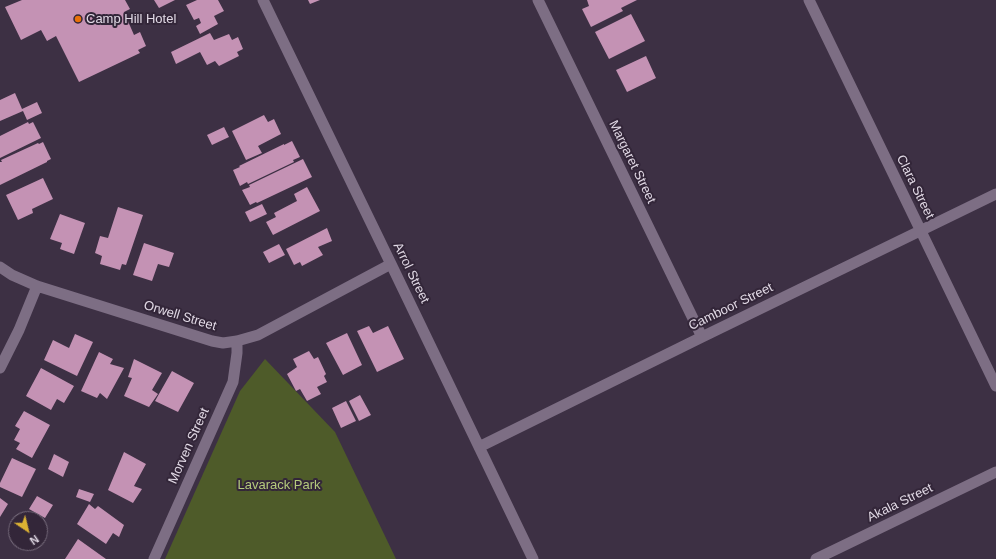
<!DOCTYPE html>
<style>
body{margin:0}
#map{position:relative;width:996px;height:559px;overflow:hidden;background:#3d3044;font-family:Arial,sans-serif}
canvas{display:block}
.north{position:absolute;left:8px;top:511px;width:40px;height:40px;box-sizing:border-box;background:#332639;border:1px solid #796e7e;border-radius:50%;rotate:145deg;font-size:11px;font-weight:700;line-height:16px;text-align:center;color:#e1d9e5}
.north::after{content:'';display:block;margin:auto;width:14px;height:18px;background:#dcb233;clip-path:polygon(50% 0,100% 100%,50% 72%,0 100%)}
</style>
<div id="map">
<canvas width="996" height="559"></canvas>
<div class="north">N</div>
</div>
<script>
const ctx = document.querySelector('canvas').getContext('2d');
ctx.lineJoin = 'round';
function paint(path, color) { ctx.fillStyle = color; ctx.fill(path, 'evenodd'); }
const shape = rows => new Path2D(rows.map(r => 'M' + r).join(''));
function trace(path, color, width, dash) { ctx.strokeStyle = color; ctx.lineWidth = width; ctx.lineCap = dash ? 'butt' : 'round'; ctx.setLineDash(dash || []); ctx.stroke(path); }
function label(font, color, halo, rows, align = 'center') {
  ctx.font = font + ' Arial,sans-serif'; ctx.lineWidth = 4; ctx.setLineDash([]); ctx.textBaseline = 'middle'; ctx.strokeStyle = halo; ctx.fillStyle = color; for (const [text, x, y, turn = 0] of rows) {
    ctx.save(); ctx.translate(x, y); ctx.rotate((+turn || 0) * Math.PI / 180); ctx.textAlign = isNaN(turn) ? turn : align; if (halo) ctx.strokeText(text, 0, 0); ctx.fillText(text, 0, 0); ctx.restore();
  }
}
paint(shape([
 [265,359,335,432,396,559,165,559,240,391]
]), '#4e5b29');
paint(shape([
 [22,0,125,0,130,9,124,12,134,35,140,32,146,46,138,50,140,53,79,82,56,36,47,41,41,30,21,40,5,7],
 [154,0,175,0,159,8],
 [197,0,218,0,224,11,214,16,218,24,200,34,196,26,201,23,199,18,194,20,186,5],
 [308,0,320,0,310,4],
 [587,0,637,0,621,8,623,11,591,27,582,9,589,6],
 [631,14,645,41,609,59,595,32],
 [210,33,214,40,229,34,232,40,238,37,243,49,237,52,239,56,219,66,215,61,207,65,200,52,176,64,171,52],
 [646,56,656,78,627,92,616,70],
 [15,93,22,109,37,102,42,113,27,120,23,111,0,121,0,100],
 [264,115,268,122,274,119,281,134,258,146,262,153,246,160,232,131],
 [28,122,29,124,33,122,41,138,0,158,0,136],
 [224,127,229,137,212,145,207,135],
 [292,141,300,157,293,160,294,162,248,184,247,182,240,186,233,170,240,167,239,166,284,144,284,145],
 [43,142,51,159,47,161,47,162,0,185,0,162,2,162,1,160,38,143,39,144],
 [303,159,312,177,257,203,256,202,250,205,242,190,250,187,249,185],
 [43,178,53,199,32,209,33,213,18,220,6,195],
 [307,187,320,211,273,235,266,222,276,217,274,213,297,201,294,194],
 [262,204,267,214,250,222,245,212],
 [118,207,143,215,126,265,122,264,120,270,100,264,102,256,95,253,100,236,108,238],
 [60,214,85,223,74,254,60,249,62,243,50,239],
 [327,228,332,241,318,247,323,255,302,266,300,262,294,265,286,249],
 [144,243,174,253,169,267,158,264,152,281,133,275],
 [279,244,285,255,269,263,263,252],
 [369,326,373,333,388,326,404,359,377,372,357,331],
 [347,333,362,365,343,375,326,343],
 [75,334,93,342,77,376,44,360,53,340,69,348],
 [309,351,314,359,318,357,326,374,324,376,327,382,317,387,321,394,307,401,300,389,296,391,287,374,297,367,293,359],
 [99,352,113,359,110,364,124,368,107,399,100,393,97,398,81,391],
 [134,359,162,373,152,390,158,394,149,407,124,396,132,378,128,377],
 [41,368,74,386,64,403,57,399,51,410,26,396],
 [172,371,194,383,178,412,155,401],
 [360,395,371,415,359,421,349,401],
 [346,401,356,421,341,428,332,408],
 [24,411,50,425,32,458,16,449,20,443,14,440,20,429,15,426],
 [124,452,146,464,134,486,142,489,133,503,108,490],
 [54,454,69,462,63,477,48,469],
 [12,458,36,469,22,497,0,487,0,483],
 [79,489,94,494,90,502,76,497],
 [37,496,53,505,45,518,29,509],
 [0,498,8,504,0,517],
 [89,504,95,509,98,506,124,525,119,537,113,533,106,544,77,524],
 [78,539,106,559,65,559]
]), '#c492b4');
trace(shape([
 [263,0,391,264,533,559],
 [538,0,702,337],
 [809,0,996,386],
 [0,267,12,275,37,286,212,341,223,343,237,341,258,335,391,264],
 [0,368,19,330,37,286],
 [479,447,702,337,996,194],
 [154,559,233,382,237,353,237,341],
 [816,559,996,472]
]), '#7d6e84', 11);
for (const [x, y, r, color] of [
 [78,19,4,"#e8710a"]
]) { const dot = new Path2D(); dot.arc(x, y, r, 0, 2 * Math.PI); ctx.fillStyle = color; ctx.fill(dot); trace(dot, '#332639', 1.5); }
label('13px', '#e1d9e5', '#332639', [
 ["Camp Hill Hotel",86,19]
], 'left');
label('13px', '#e1d9e5', '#332639', [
 ["Margaret Street",632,162,64],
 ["Clara Street",915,187,64],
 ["Arrol Street",411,273,64],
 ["Camboor Street",731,307,-26],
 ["Orwell Street",180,316,17],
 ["Morven Street",189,446,-66],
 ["Akala Street",900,503,-26]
]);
label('13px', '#b4ca7c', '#332639', [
 ["Lavarack Park",279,485]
]);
</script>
